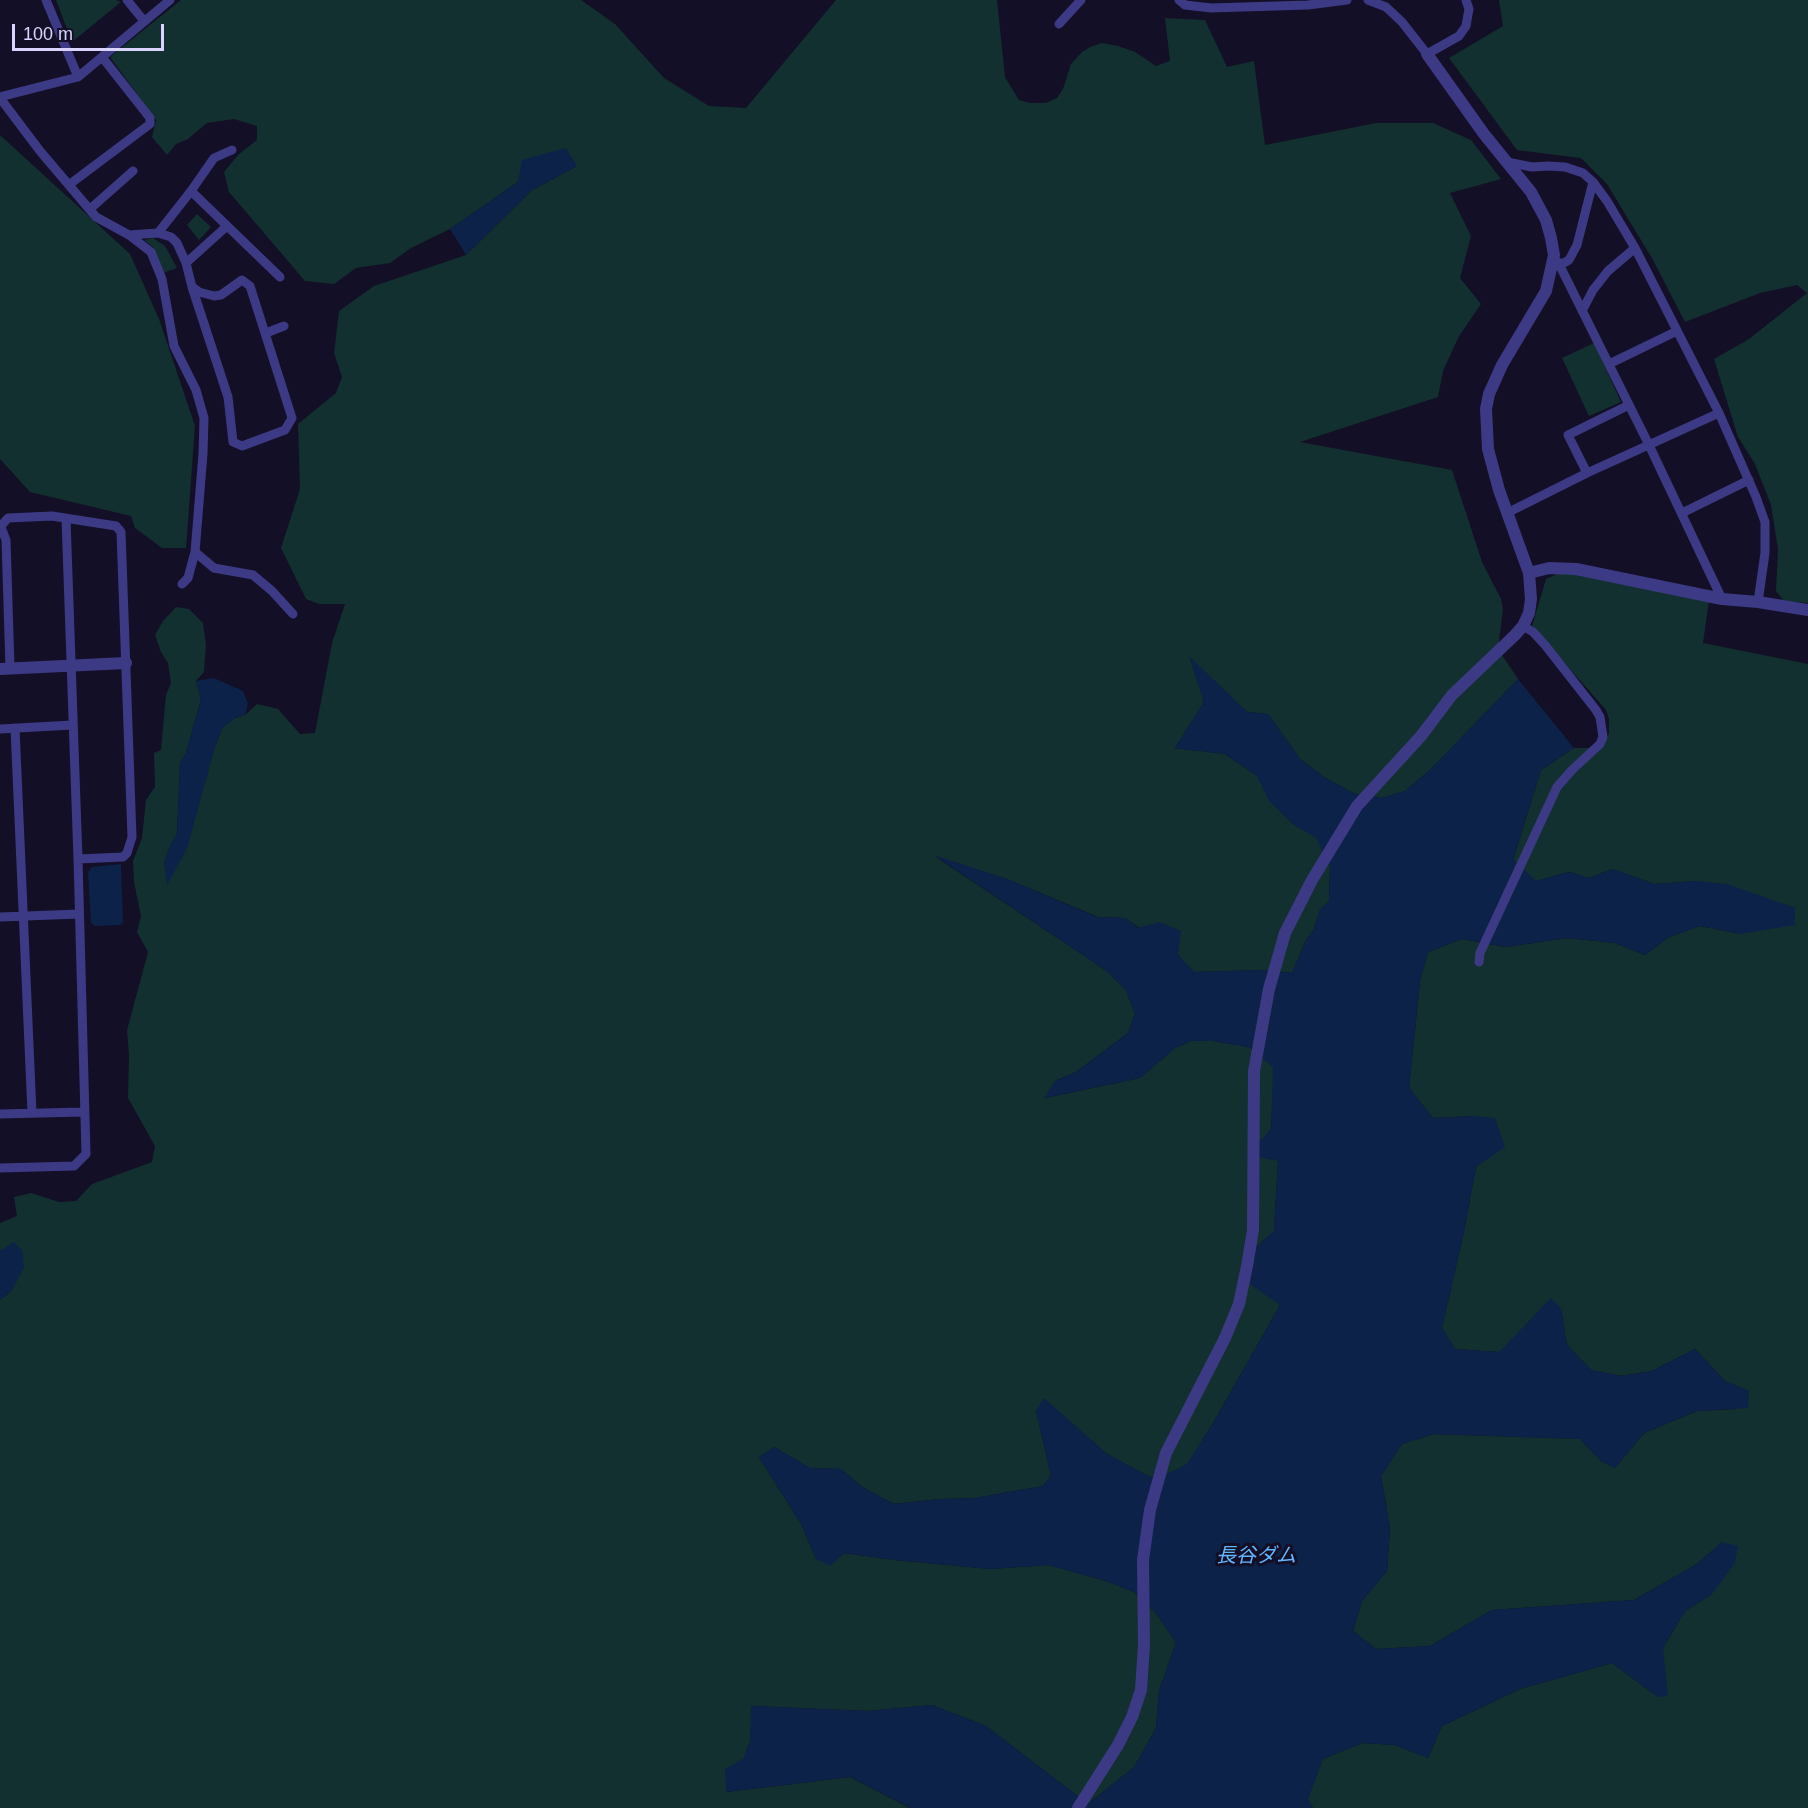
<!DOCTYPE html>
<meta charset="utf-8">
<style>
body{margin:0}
#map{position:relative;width:1808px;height:1808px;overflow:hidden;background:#130f26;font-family:Helvetica,sans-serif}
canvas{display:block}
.scale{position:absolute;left:12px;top:24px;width:152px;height:27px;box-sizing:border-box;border:3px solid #d9d4ff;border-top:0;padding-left:8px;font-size:18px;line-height:21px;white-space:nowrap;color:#d9d4ff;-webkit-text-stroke:4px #130f26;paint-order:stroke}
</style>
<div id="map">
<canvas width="1808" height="1808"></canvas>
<div class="scale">100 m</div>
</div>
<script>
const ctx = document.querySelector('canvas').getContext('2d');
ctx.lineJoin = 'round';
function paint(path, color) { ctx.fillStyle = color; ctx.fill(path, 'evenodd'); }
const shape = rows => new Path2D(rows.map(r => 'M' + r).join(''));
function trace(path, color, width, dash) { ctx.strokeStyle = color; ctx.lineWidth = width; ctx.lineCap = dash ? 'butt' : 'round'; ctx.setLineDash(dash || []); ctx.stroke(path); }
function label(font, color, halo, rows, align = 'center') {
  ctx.font = font + ' Helvetica,"Noto Sans JP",sans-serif'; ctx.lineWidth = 6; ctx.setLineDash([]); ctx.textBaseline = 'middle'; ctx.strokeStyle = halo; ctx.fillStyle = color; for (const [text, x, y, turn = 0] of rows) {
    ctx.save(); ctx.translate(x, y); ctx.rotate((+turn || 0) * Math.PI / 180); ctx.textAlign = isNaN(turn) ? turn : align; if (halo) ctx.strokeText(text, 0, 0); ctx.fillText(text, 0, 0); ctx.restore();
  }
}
paint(shape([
 [56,0,116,0,121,2,72,42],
 [181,0,581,0,615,24,664,78,709,106,746,108,836,0,997,0,1005,77,1019,100,1030,103,1046,103,1057,98,1063,89,1071,64,1082,52,1090,47,1102,43,1118,46,1135,52,1156,66,1170,61,1165,18,1205,20,1227,67,1254,61,1265,145,1376,123,1433,123,1471,140,1501,179,1450,193,1471,236,1460,278,1481,304,1459,336,1443,371,1438,397,1300,442,1452,470,1482,562,1501,599,1503,609,1498,649,1518,679,1431,769,1405,791,1382,798,1355,794,1324,777,1300,759,1268,714,1247,712,1190,658,1204,702,1175,748,1225,754,1257,776,1270,801,1293,824,1316,837,1330,866,1329,901,1320,910,1314,929,1306,940,1292,973,1266,970,1194,972,1178,955,1125,918,1098,917,1007,879,936,857,1092,961,1109,973,1126,990,1135,1014,1128,1033,1076,1072,1055,1081,1045,1098,1140,1078,1175,1048,1191,1041,1213,1041,1249,1047,1274,1067,1271,1129,1278,1161,1274,1231,1254,1249,1280,1305,1213,1423,1187,1465,1157,1479,1146,1475,1107,1454,1044,1399,1036,1411,1051,1475,1043,1486,975,1498,940,1499,894,1504,862,1487,841,1469,810,1468,774,1447,759,1457,801,1524,816,1559,845,1553,895,1560,990,1569,1049,1565,1106,1581,1134,1592,1155,1612,1176,1642,1159,1691,1156,1728,1134,1767,1088,1804,986,1726,932,1705,868,1711,752,1706,750,1741,744,1758,726,1792,850,1777,910,1808,0,1808,0,1300,12,1290,15,1243,0,1251,0,1223,17,1216,14,1197,31,1193,59,1202,76,1201,92,1184,152,1162,155,1146,128,1098,129,1055,127,1030,148,952,137,932,141,916,134,882,133,861,142,838,146,800,155,787,154,753,161,750,166,695,171,683,168,663,161,652,155,635,163,621,176,607,189,609,203,623,206,645,204,672,196,681,201,699,186,753,180,763,177,833,169,848,164,864,206,778,215,746,223,727,235,718,245,715,257,704,278,709,300,734,315,733,332,643,345,604,319,604,306,599,281,548,300,489,298,424,336,393,342,377,334,353,339,311,374,286,466,255,532,190,577,166,518,182,450,229,411,248,390,263,356,268,334,284,305,281,229,192,224,172,239,154,257,140,257,126,234,119,207,123,188,139,176,144,167,155,152,137,156,120,110,57],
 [1499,0,1808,0,1808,603,1784,601,1776,591,1778,549,1771,505,1755,464,1738,437,1714,359,1749,339,1807,293,1797,285,1760,293,1685,322,1653,260,1607,184,1581,158,1517,150,1449,58,1503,26],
 [0,135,130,254,159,319,195,426,186,548,162,548,135,528,131,516,30,492,0,459],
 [197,214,211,227,199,240,187,225],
 [153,238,165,246,177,268,163,273,154,248,144,240],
 [1594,343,1621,402,1589,416,1562,358],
 [1561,572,1709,601,1703,643,1808,664,1808,1808,1313,1808,1307,1799,1323,1759,1362,1743,1395,1745,1428,1758,1442,1726,1520,1689,1612,1663,1658,1697,1663,1648,1685,1611,1712,1594,1722,1542,1697,1564,1634,1600,1492,1610,1430,1646,1376,1649,1353,1631,1362,1601,1387,1571,1390,1528,1381,1476,1402,1444,1434,1434,1580,1439,1601,1461,1615,1468,1644,1433,1697,1411,1736,1409,1749,1391,1725,1381,1695,1349,1652,1371,1621,1376,1591,1370,1567,1345,1561,1309,1499,1352,1455,1349,1442,1328,1464,1231,1476,1167,1472,1116,1433,1118,1409,1088,1420,981,1428,952,1462,939,1505,947,1568,938,1615,943,1645,955,1669,937,1700,926,1741,934,1795,908,1763,898,1696,881,1654,884,1613,869,1589,878,1569,872,1536,881,1513,860,1541,770,1574,748,1595,748,1605,743,1609,733,1609,719,1606,710,1532,626,1546,579]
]), '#12302f');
paint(shape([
 [566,148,577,166,532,190,466,255,450,229,518,182,522,160],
 [1189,656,1247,712,1268,714,1300,759,1324,777,1355,794,1382,798,1405,791,1431,769,1518,679,1574,748,1541,770,1513,859,1536,881,1569,872,1589,878,1613,869,1654,884,1696,881,1727,884,1795,908,1795,925,1741,934,1700,926,1669,937,1645,955,1615,943,1568,938,1505,947,1462,939,1428,952,1420,981,1409,1088,1433,1118,1472,1116,1495,1118,1505,1147,1476,1167,1464,1231,1442,1328,1455,1349,1499,1352,1551,1298,1561,1309,1567,1345,1591,1370,1621,1376,1652,1371,1695,1349,1725,1381,1749,1391,1748,1408,1696,1411,1644,1433,1615,1468,1601,1461,1580,1439,1434,1434,1402,1444,1381,1476,1390,1528,1387,1571,1362,1601,1353,1631,1376,1649,1430,1646,1492,1610,1634,1600,1697,1564,1722,1542,1738,1546,1735,1563,1712,1594,1685,1611,1663,1648,1668,1696,1658,1697,1612,1663,1520,1689,1442,1726,1428,1758,1395,1745,1362,1743,1323,1759,1308,1799,1313,1808,911,1808,850,1777,726,1792,725,1769,744,1758,750,1741,751,1706,868,1711,932,1705,986,1726,1088,1804,1134,1767,1156,1728,1159,1691,1176,1642,1155,1612,1134,1592,1106,1581,1049,1565,990,1569,895,1560,845,1553,830,1566,816,1559,801,1524,759,1457,774,1447,810,1468,841,1469,862,1487,894,1504,940,1499,975,1498,1043,1486,1051,1475,1036,1411,1044,1398,1107,1454,1146,1475,1157,1479,1187,1464,1213,1423,1280,1305,1250,1284,1254,1249,1274,1231,1278,1161,1258,1157,1258,1143,1271,1129,1273,1067,1249,1047,1213,1041,1191,1041,1175,1048,1140,1078,1044,1098,1055,1081,1076,1072,1128,1033,1135,1014,1126,990,1109,973,1092,961,934,855,1007,879,1097,917,1125,918,1138,928,1160,922,1181,931,1178,955,1194,972,1266,970,1292,973,1306,940,1314,929,1320,910,1329,901,1330,866,1316,838,1293,824,1269,801,1257,776,1225,754,1175,748,1204,702],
 [214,678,243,691,248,704,245,715,235,718,223,727,215,746,187,849,167,885,164,864,169,848,177,833,180,763,186,753,201,700,196,681],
 [121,864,123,922,120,925,95,926,91,923,88,872,92,867],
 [14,1242,22,1250,24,1268,12,1290,0,1300,0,1251]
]), '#0c2248');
trace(shape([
 [46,0,78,77],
 [127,0,144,21],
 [1179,0,1185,5,1211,8,1308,5,1347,0],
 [1368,0,1386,7,1402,22,1427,54,1459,36,1466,26,1469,9,1466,0],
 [1059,24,1081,0],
 [0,97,78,77,170,0],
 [0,98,40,151,96,217,129,235,151,252,162,279,174,346,196,390,204,418,203,454,195,552,214,568,253,575,272,591,293,614],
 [1507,162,1532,167,1548,166,1565,167,1583,173,1593,182],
 [70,184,150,124,150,118,102,57],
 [191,191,280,277],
 [90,209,133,171],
 [158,233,191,191,214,158,232,150],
 [129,235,158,233,171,237,177,243,186,263,192,287,199,292,214,296,221,295,242,280,250,286,292,418,285,430,242,446,233,442,228,397,192,287],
 [1558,262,1649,445,1722,599],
 [186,263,227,226],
 [1560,265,1569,260,1577,245,1593,182,1607,201,1635,248,1719,413,1756,497,1765,522,1765,553,1758,602],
 [1582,311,1593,290,1608,271,1635,248],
 [266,333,284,326],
 [1609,364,1677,331],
 [1587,473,1568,435,1629,405],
 [1507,513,1587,473,1719,413],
 [1682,513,1749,480],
 [0,527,8,518,52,516,116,526,121,532,132,837,127,853,123,857,78,859],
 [1,527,6,540,10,668],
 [182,584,188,578,195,552],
 [15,728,32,1113],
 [0,729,72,725],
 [0,917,79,914],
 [1479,962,1480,953,1557,787,1572,770,1600,744,1603,737,1600,717,1596,710,1545,645,1533,632,1523,626],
 [0,1114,83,1112],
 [0,1168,74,1166,86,1154,78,859,66,519]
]), '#3d3a85', 9);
trace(shape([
 [1529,573,1549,568,1576,569,1722,599,1758,602,1808,610],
 [0,669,126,663],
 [1078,1808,1118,1745,1132,1717,1141,1690,1144,1645,1143,1560,1150,1510,1166,1453,1225,1338,1239,1304,1247,1266,1253,1230,1254,1071,1269,989,1285,933,1312,880,1357,806,1421,736,1452,695,1515,635,1523,626,1529,613,1531,599,1529,573,1499,490,1488,449,1486,409,1489,394,1502,365,1546,291,1554,255,1551,238,1546,220,1531,192,1484,134,1427,54]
]), '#3d3a85', 12);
label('italic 20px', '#62b6ff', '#130f26', [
 ["長谷ダム",1256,1556]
]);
</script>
